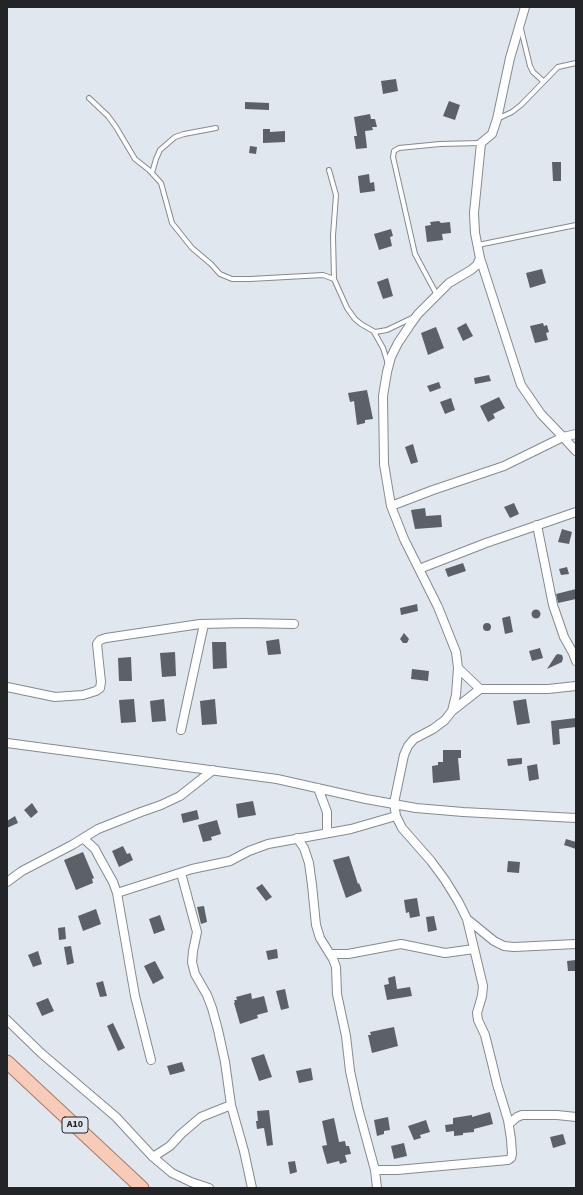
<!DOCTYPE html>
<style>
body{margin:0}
#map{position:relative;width:583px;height:1195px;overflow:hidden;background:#e1e7ee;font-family:"Source Sans 3",sans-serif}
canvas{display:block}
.frame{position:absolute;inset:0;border:8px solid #232427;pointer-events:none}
</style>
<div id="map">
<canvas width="583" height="1195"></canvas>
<div class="frame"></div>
</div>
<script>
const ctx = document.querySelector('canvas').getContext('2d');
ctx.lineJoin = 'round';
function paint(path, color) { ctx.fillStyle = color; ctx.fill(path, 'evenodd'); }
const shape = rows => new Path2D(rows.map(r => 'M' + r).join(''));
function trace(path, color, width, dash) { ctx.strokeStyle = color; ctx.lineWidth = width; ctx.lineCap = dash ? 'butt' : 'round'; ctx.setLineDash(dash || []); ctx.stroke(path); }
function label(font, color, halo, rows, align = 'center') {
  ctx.font = font + ' "Source Sans 3",sans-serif'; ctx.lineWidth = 4; ctx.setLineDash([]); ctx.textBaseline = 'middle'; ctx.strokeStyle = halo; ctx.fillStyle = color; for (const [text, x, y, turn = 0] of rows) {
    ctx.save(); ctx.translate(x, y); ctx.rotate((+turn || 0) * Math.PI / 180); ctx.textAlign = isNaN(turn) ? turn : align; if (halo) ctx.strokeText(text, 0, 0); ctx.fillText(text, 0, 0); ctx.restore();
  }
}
paint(shape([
 [396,79,398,91,383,94,381,81],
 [449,101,460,105,455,120,443,116],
 [245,102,269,103,269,110,245,109],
 [370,114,371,119,375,119,377,127,372,127,373,130,365,131,367,148,356,149,354,136,357,136,354,117],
 [263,129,270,129,270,132,285,131,285,142,263,143],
 [250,146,257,147,256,154,249,153],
 [552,162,561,162,561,181,553,181],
 [369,174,370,183,374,182,375,191,360,193,358,176],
 [439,221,441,223,450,222,451,233,442,234,443,240,427,242,425,226,431,225,430,222],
 [391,229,393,236,390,237,392,246,379,250,374,234],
 [542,269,546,283,530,288,526,273],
 [388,278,393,296,383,299,377,282],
 [466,323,473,336,463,341,457,328],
 [543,323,544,326,547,325,549,332,546,333,548,340,535,343,530,326],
 [436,327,444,348,428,355,421,333],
 [489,375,491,381,475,384,474,378],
 [439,382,441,388,430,392,427,386],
 [367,390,373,419,365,420,365,423,357,425,354,401,350,402,348,393],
 [499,397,505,408,493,414,495,418,488,422,480,406],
 [451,398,455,410,445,414,440,402],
 [413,444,418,462,411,464,405,447],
 [514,503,519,514,510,518,504,507],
 [425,508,426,516,441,515,442,527,415,529,411,510],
 [562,529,572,532,569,544,558,542],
 [463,563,466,571,448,577,445,569],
 [567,567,569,574,561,575,559,569],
 [576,589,576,599,558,603,556,594],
 [417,604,418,611,401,615,400,608],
 '531.5 614a4.5 4.5 0 1 1 9 0a4.5 4.5 0 1 1-9 0Z',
 [510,616,513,632,505,634,502,618],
 '483 627a4 4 0 1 1 8 0a4 4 0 1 1-8 0Z',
 [404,633,409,639,407,643,403,643,400,639],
 [279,639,281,654,268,655,266,641],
 [212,642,226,642,227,668,213,669],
 [540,648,543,658,532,661,529,651],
 [175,652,176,676,162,677,160,653],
 [558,654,562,655,563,658,562,662,547,669,556,655],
 [131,657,132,681,119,681,118,658],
 [412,669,429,671,428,681,411,679],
 [134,699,136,722,121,723,119,700],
 [164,699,166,721,152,722,150,701],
 [215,699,217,724,202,725,200,701],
 [526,699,530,723,517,725,513,701],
 [576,718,576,727,559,729,560,744,553,745,551,721],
 [443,750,461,750,461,758,458,758,460,780,433,783,432,766,438,765,438,762,443,762],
 [522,758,522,764,508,766,507,759],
 [537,764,539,779,529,781,527,766],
 [253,801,256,815,238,818,236,804],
 [32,803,38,812,31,818,24,810],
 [197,810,199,819,183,823,181,814],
 [15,816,18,823,7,828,7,821],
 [217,820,221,834,211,837,212,840,203,842,198,825],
 [566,839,576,842,576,849,564,845],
 [123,846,127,854,130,853,133,860,119,867,112,851],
 [83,852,94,878,92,879,93,883,76,890,64,860],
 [349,856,358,884,359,883,362,891,346,898,333,860],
 [508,861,520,862,519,873,507,872],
 [262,884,272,897,266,901,256,888],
 [417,898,420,916,410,918,409,912,406,913,404,900],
 [204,906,207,922,201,924,197,907],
 [96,909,101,924,83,931,78,916],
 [160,915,165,930,154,934,149,919],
 [434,916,437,930,428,932,426,917],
 [65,927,66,939,59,940,58,928],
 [71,946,74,963,67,965,64,947],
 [277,949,278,958,268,960,266,951],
 [38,951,42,964,33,967,28,955],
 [576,960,576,971,568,971,567,961],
 [155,961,164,978,153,984,144,966],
 [395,976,397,989,410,987,412,996,387,1000,384,985,389,984,388,978],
 [103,981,107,996,100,997,96,983],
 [285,989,289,1008,281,1010,276,991],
 [251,993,252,999,264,996,268,1012,257,1015,258,1018,240,1024,234,1003,235,1002,234,1000,237,1000,236,997],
 [48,998,54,1011,42,1016,36,1003],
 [113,1023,125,1048,118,1051,107,1026],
 [394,1027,398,1046,372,1053,368,1035,371,1035,370,1032],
 [264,1054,272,1077,259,1081,251,1058],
 [182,1062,185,1071,170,1075,167,1066],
 [311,1068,313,1080,299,1083,296,1071],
 [269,1110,273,1145,267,1146,264,1128,257,1129,256,1121,258,1121,257,1111],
 [490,1112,493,1124,474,1129,474,1132,463,1133,463,1135,454,1136,454,1131,446,1132,445,1125,453,1124,453,1118,472,1115,472,1117],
 [388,1117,390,1130,384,1131,384,1134,377,1136,374,1120],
 [334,1118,339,1142,345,1141,346,1146,349,1146,351,1154,345,1155,347,1162,340,1164,339,1161,327,1164,322,1146,327,1145,322,1121],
 [426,1120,430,1132,420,1135,421,1138,414,1140,408,1126],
 [563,1134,566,1144,553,1148,550,1137],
 [404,1143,407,1156,394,1159,391,1146],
 [295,1161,297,1172,290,1174,288,1162]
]), '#5c6167');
const service = shape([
 [521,29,530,66,533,72,543,81],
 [89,98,108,116,116,127,135,159,149,170,161,183,172,223,192,248,211,264,220,274,232,279,250,279,323,275,334,279],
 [497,119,512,112,521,105,558,67,576,63],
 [329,170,336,195,333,236,334,279,347,308,355,319,361,324,375,332,387,330,414,317],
 [152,173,156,159,160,150,175,137,184,134,216,128],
 [478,245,576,225],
 [437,295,415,254,393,157,394,151,399,148,440,144,481,143],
 [374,332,383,348,388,364]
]);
const minor = shape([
 [480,258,521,385,541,414,563,437,576,434],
 [391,506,433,490,504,466,563,437,576,451],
 [537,525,553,605,564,637,573,653,576,661],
 [419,569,486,543,576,512],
 [458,668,480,689],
 [7,687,55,697,83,695,96,691,100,688,101,682,97,644,100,640,106,638,200,624,245,623,294,624],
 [452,711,456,695,458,668,456,652,438,607,404,539,391,506,384,464,383,396,387,372,391,357,398,343,410,325,418,314,449,283,471,270,477,265,480,258,475,233,474,213,481,143,492,134,497,119,510,58,525,7],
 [181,730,204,624],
 [7,743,277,779,366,799,416,808,463,812,576,818],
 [318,788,327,812,327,833],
 [83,838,95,849,98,855,113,882,117,893,135,996,151,1060],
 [297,838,304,848,309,863,312,885,316,925,320,938,333,959,336,967,337,994,346,1036,350,1071,358,1108,375,1170,377,1188],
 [181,873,197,932,193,951,192,962,195,974,207,995,212,1008,218,1030,225,1062,231,1105,244,1151,252,1188],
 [7,882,22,871,72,845,98,829,141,812,161,805,180,796,213,770],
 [117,893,192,869,230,861,249,851,268,844,351,829,396,816],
 [467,919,494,941,504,946,514,947,576,944],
 [330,954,348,954,401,944,445,953,474,949],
 [7,1020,41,1053,116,1117,153,1157,172,1173,191,1182,209,1188],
 [509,1124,517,1117,522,1115,557,1115,576,1117],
 [153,1157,170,1146,181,1134,201,1117,231,1105],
 [375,1170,397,1170,508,1160,511,1158,512,1154,511,1139,508,1120,497,1084,492,1063,485,1035,478,1020,477,1013,482,996,483,986,467,919,458,901,445,880,431,861,402,828,396,816,394,803,404,755,408,746,414,739,433,729,445,720,452,711,480,689,548,689,576,686]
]);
const primary = shape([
 [7,1062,142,1188]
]);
trace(service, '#858a91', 6);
trace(minor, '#858a91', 10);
trace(primary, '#a97a67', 15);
trace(service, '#fff', 4);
trace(minor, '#fff', 8);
trace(primary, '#f7cbb8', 13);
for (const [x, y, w] of [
 [75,1125,26]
]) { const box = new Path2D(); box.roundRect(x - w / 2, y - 8, w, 16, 3); ctx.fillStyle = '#e1e7ee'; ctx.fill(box); trace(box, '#232427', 1); }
label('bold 10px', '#232427', null, [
 ["A10",75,1125]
]);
</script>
